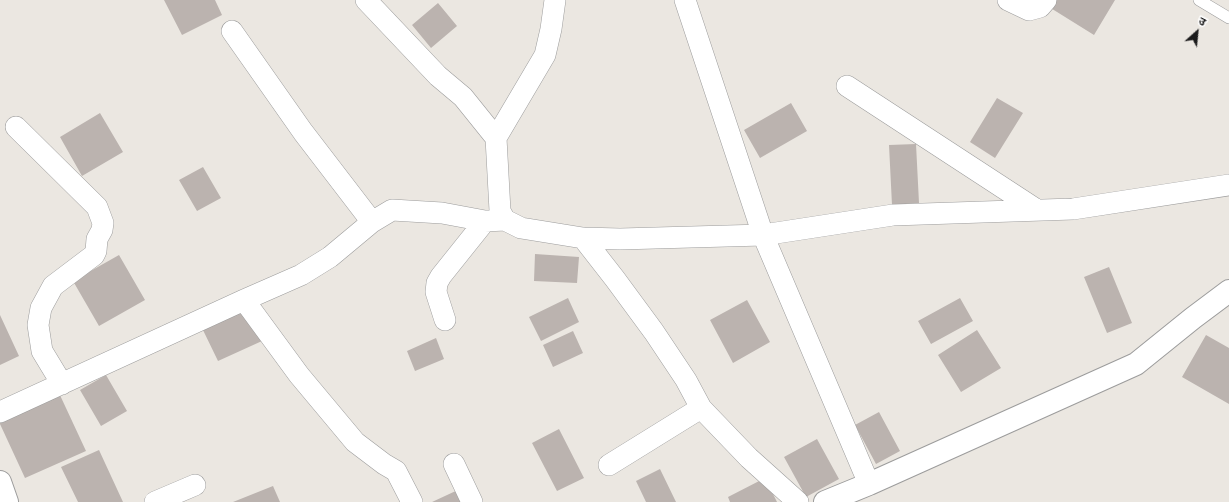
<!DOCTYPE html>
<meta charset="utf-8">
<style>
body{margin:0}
#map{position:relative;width:1229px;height:502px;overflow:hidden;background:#ebe7e1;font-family:Mulish,"Noto Sans Devanagari",sans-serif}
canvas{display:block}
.north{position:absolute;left:1177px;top:12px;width:40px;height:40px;-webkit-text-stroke:3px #fff;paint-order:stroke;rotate:27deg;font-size:11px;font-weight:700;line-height:16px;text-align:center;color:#1b1b1b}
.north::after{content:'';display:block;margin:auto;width:14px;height:18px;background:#1b1b1b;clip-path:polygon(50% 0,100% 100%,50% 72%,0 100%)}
</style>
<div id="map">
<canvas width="1229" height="502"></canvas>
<div class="north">उ</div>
</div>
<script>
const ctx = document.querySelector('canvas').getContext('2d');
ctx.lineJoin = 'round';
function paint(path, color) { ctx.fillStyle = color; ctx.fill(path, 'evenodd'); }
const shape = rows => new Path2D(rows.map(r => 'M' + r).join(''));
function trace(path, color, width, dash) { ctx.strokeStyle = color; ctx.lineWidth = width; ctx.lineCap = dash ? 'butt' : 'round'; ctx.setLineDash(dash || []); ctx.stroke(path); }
paint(shape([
 [164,0,215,0,222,15,182,35],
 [1053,0,1115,0,1094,35,1049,7],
 [438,3,457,26,431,48,412,25],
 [997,98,1023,113,995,158,970,142],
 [791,103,807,131,760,158,744,130],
 [100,113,123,152,82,176,60,137],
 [916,144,919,203,892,205,889,145],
 [203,167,221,198,197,211,179,180],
 [535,254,579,257,577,283,534,281],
 [119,255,145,300,99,326,73,281],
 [1109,267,1132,323,1107,333,1084,277],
 [568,298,579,322,541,341,529,317],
 [960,298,973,321,931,344,918,321],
 [747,300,770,342,733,363,710,320],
 [247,308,262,341,218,361,202,328],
 [0,315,19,356,0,365],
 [977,330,1001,368,961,392,938,355],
 [573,331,583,353,553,367,543,345],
 [1206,335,1229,348,1229,404,1182,377],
 [436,338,444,359,415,371,407,351],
 [106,375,127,411,101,426,80,390],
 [59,393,86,451,25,478,0,424,0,420],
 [879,412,900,451,876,464,855,425],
 [559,429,584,478,557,491,532,443],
 [817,439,839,479,806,497,784,457],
 [99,450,123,502,78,502,61,467],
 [660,469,676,502,646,502,636,481],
 [765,478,777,502,730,502,728,497],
 [273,486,280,502,233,502],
 [460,489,466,502,432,502]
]), '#bbb3af');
const service = shape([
 [1199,0,1229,18]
]);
const minor = shape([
 [366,0,438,76,463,97,496,138],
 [555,0,551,29,545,55,496,138,500,211,505,220,521,228,583,238,620,239,763,235,893,215,1073,209,1229,185],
 [685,0,763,235,869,484],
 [1008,0,1029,10,1040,7,1046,0],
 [232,31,303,132,372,222],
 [847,86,1037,210],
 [16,127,97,207,103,223,102,230,97,239,96,251,94,255,53,286,41,308,38,325,42,351,62,384],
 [583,238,615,279,654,332,686,380,701,408,749,458,798,502],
 [244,300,299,375,355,442,384,464,396,471,412,502],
 [445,320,436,292,437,283,441,276,485,221],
 [0,412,244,300,301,275,330,257,372,222,392,210,442,213,485,221,505,220],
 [454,464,472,502],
 [609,465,701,408],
 [155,502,195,485]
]);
const tertiary = shape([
 [0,482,7,502],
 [825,502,869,484,1136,364,1193,318,1229,291]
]);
trace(service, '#9c9c9c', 12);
trace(minor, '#9c9c9c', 22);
trace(tertiary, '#9c9c9c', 24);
trace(service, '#fff', 11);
trace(minor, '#fff', 21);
trace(tertiary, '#fff', 22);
</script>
